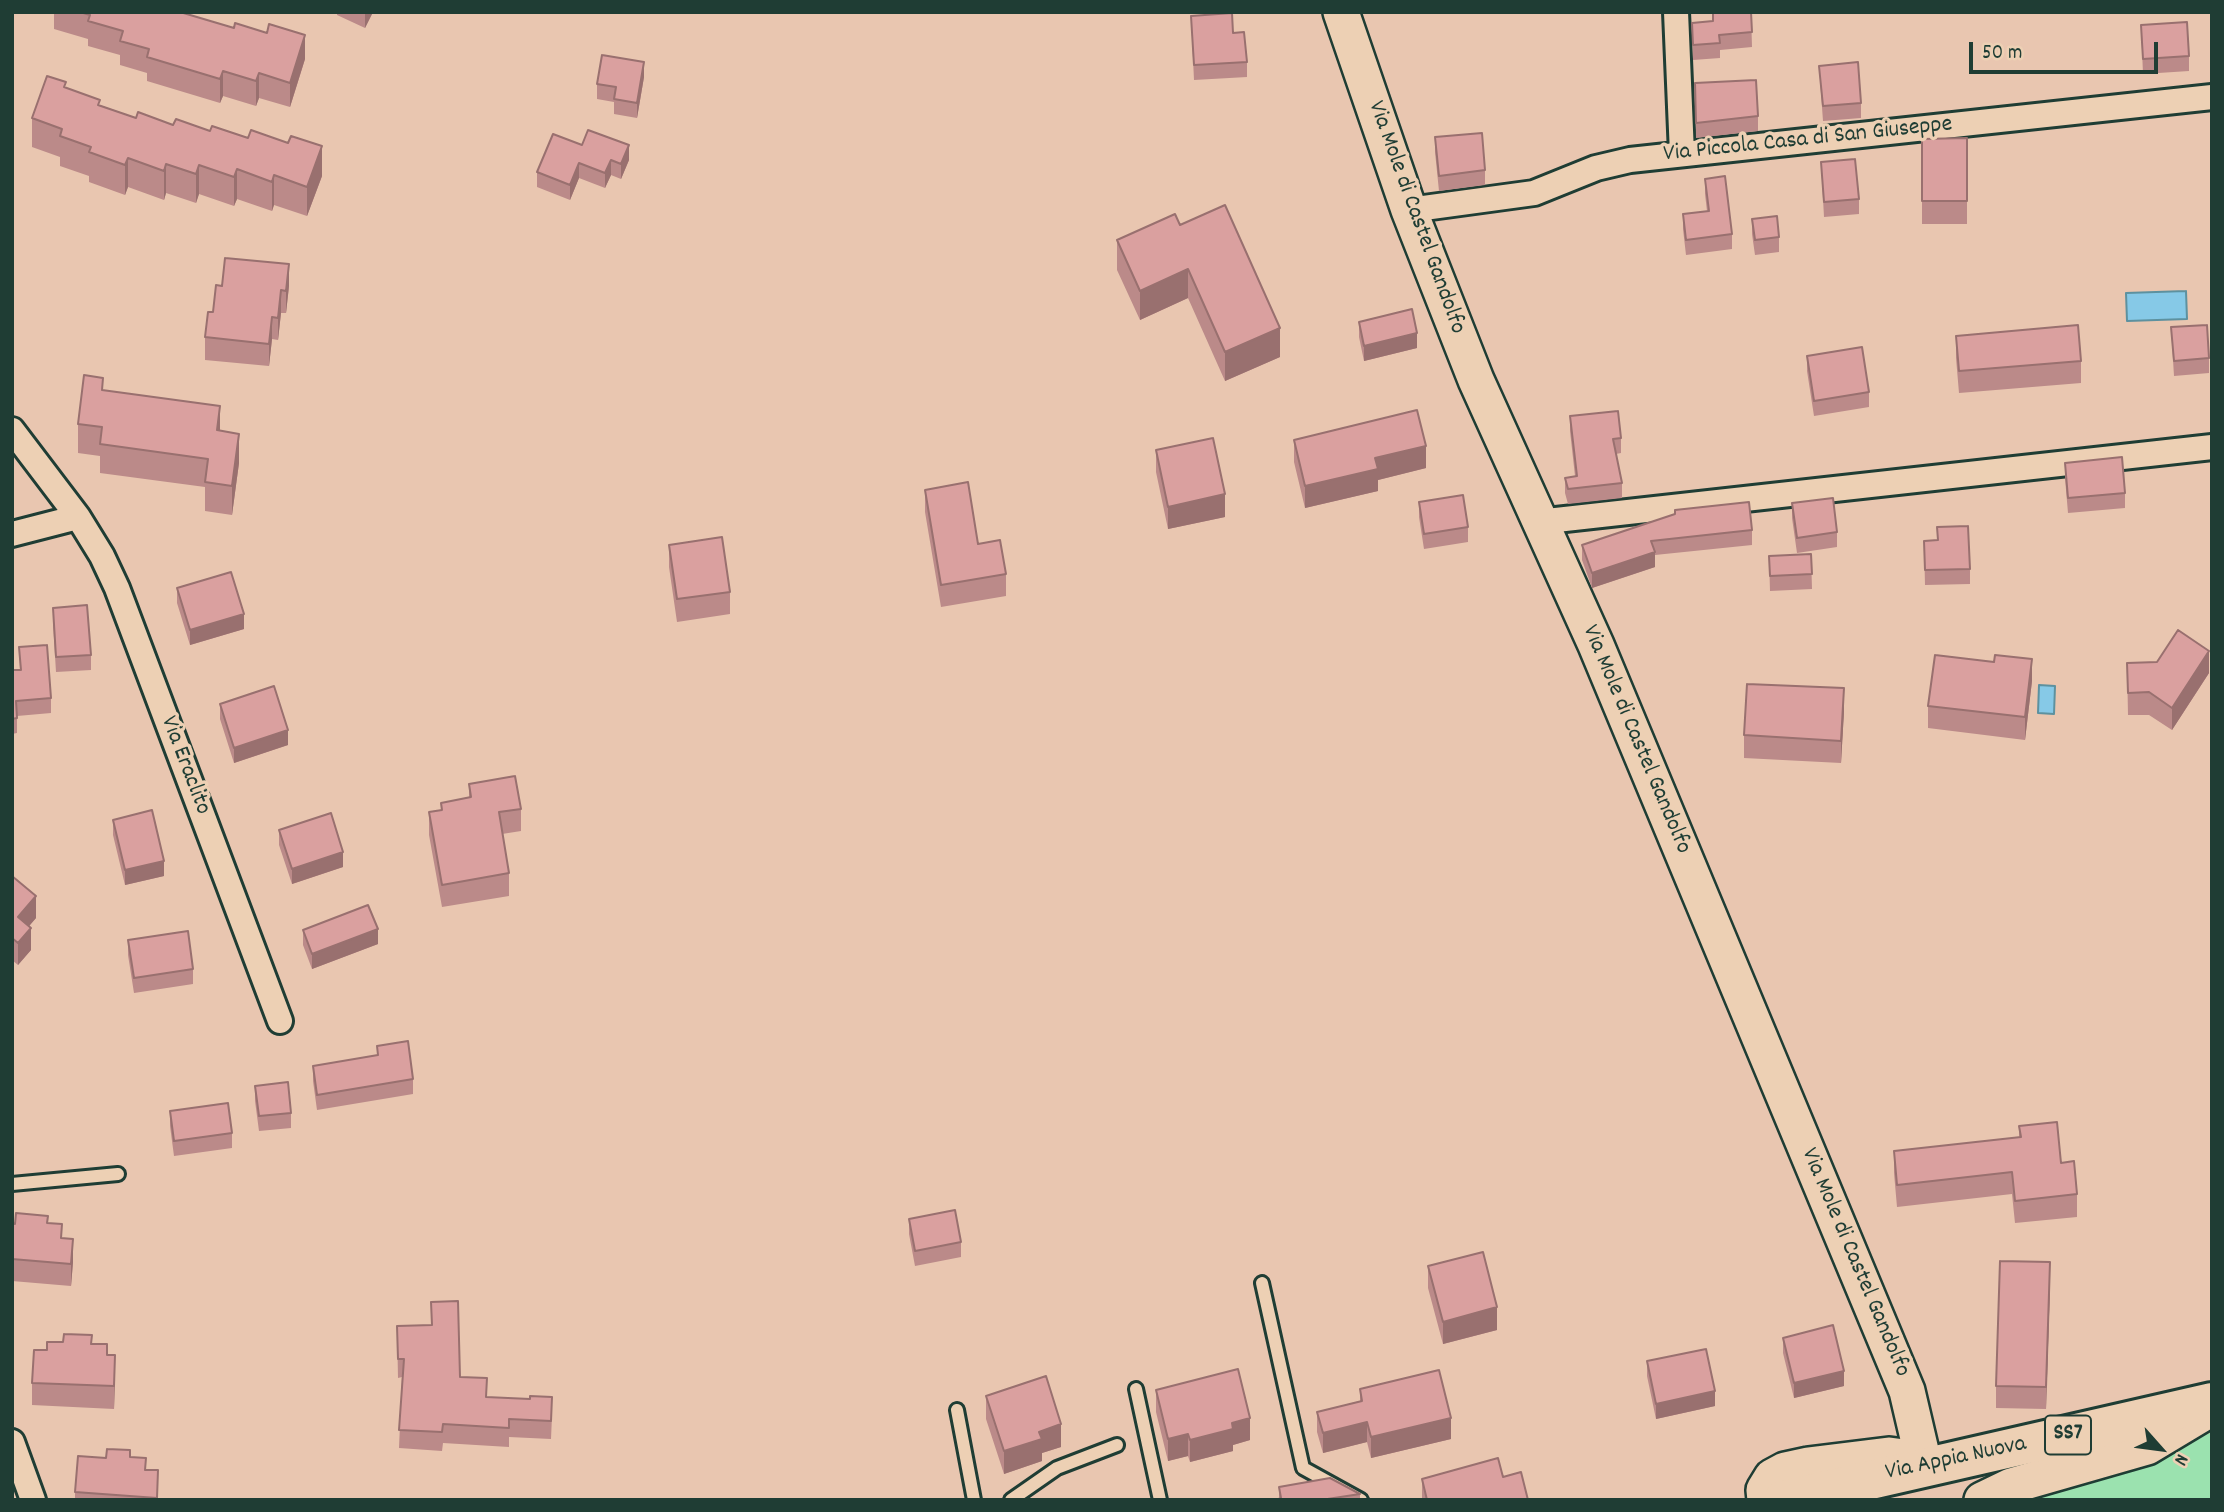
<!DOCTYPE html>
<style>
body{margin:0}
#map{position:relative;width:2224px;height:1512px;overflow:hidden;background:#e9c6b0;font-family:Dekko,sans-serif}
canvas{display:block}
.frame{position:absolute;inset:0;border:14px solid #1f3d34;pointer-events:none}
.north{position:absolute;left:2126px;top:1414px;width:70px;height:70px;-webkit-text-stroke:5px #edd0b4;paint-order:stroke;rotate:118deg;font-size:19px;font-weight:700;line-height:28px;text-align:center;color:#1f3d34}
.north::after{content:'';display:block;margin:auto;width:24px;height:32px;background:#1f3d34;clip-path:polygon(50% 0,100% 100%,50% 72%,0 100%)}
.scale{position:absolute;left:1969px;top:42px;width:189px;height:32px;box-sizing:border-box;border:4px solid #1f3d34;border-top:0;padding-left:9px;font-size:21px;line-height:24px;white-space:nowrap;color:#1f3d34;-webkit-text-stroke:5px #edd0b4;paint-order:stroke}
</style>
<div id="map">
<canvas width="2224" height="1512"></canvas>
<div class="frame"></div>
<div class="north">N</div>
<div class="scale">50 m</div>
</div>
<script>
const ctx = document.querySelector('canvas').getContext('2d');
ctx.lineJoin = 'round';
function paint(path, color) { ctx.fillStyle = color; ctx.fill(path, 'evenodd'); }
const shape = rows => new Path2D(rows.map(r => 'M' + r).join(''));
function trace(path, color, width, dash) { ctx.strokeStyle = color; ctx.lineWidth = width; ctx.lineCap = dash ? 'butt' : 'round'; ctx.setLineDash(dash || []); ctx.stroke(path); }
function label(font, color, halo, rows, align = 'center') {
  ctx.font = font + ' Dekko,sans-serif'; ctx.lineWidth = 7; ctx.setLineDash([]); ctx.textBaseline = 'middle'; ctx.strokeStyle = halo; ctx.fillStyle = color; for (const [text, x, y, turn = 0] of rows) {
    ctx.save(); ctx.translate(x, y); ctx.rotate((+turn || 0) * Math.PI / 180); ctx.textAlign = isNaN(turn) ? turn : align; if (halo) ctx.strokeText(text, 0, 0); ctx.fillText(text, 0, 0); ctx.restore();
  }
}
paint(shape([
 [2212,1432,2212,1500,2020,1500,2134,1467]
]), '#9be2af');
const water = shape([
 [2186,291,2187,319,2127,321,2126,293,2186,291],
 [2039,685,2055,686,2054,714,2038,713,2039,685]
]);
paint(water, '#86c9e7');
trace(water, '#5d919f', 2);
const lane = shape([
 [12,1184,118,1174],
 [1262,1283,1303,1468,1361,1500],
 [1136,1389,1160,1500],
 [957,1410,974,1500],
 [1011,1500,1057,1468,1117,1445]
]);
const street = shape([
 [1676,12,1682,154],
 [1409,210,1534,193,1596,168,1630,160,2212,97],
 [12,430,78,517,12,534],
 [78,517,102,556,117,588,280,1021],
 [1538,522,2212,447],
 [12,1442,33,1500]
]);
const secondary = shape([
 [1341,12,1409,210,1476,380,1596,645,1907,1391,1925,1468],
 [1765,1500,1764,1490,1772,1477,1785,1470,1808,1465,1889,1455,1904,1457,1925,1468],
 [1982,1500,2011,1486,2147,1447,2212,1408]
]);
const primary = shape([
 [1783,1500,2212,1402]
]);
trace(lane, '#1f3d34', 18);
trace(street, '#1f3d34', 30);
trace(secondary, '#1f3d34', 40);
trace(primary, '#1f3d34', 44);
trace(lane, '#edd0b4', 12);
trace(street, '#edd0b4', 24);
trace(secondary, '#edd0b4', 35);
trace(primary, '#edd0b4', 38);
paint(shape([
 [54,12,180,12,305,59,290,107,259,98,256,106,223,96,220,103,147,81,147,73,120,65,120,55,88,46,88,39,54,29],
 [337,12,373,12,365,28,337,15],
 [1712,12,1751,12,1752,47,1720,50,1720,58,1693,60,1692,23,1712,21],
 [1191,16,1233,33,1247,62,1247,77,1194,80],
 [2141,25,2189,56,2189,71,2143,74],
 [1819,66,1861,103,1861,118,1823,121],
 [644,77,637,118,614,114,614,102,597,99,597,84],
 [1695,83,1758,116,1758,131,1696,138],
 [66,88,100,105,136,118,322,176,307,216,274,205,272,211,237,199,234,206,199,194,196,203,166,193,164,200,128,187,125,195,89,182,89,176,60,166,60,157,32,147,32,118],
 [1435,137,1485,170,1485,185,1439,191,1435,152],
 [1967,138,1967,224,1922,224,1922,139],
 [582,145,629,160,621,179,611,175,605,188,579,178,570,200,537,187,537,172],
 [1821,162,1859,199,1859,214,1824,217],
 [1705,179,1732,234,1732,249,1686,255,1683,229,1683,214,1707,211,1705,194],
 [1752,219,1779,237,1779,252,1755,255,1752,234],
 [1180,225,1280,357,1225,381,1188,298,1140,320,1117,270,1117,240],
 [289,286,286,313,281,313,278,340,272,339,269,366,205,360,205,337,213,312],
 [1359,322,1417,348,1364,361,1359,337],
 [2171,327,2209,358,2209,373,2174,376],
 [1956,336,2081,361,2081,383,1959,393,1956,358],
 [1807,356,1869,392,1869,407,1814,416,1807,371],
 [103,390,220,431,239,463,232,515,205,511,205,487,100,473,100,456,78,453,78,424],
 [1570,416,1621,438,1621,453,1616,454,1622,483,1622,498,1568,504,1565,493,1565,478,1575,476,1570,431],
 [1294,440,1426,468,1378,480,1378,491,1305,508,1294,462],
 [1156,450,1225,517,1168,529,1156,472],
 [2065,463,2125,493,2125,508,2068,513,2065,478],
 [925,490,1006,574,1006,596,941,607,925,512],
 [1419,502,1468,527,1468,542,1424,549,1419,517],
 [1792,503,1837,532,1837,547,1797,553,1792,518],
 [1937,527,1970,569,1970,584,1925,585,1924,541,1937,540],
 [1752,530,1752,545,1655,555,1655,567,1592,588,1582,560,1582,545],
 [669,545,730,592,730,614,677,622,669,567],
 [1811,554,1812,589,1770,591,1769,556],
 [177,588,244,629,190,645,177,603],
 [53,608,91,655,91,670,56,672,53,623],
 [19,647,51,698,51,713,17,716,17,733,12,734,12,670,20,670],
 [2127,663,2209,673,2172,730,2149,715,2128,715],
 [2032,681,2025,740,1928,728,1928,706],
 [220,704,288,745,234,763,220,719],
 [1844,711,1841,763,1744,758,1744,735],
 [469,784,521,809,521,831,502,834,509,873,509,896,442,907,429,835,429,812,441,810,441,803,469,798],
 [113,820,164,876,125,885,113,835],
 [279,830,343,867,292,884,279,845],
 [12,876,36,918,29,926,31,950,18,965,12,960],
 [303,930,378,944,312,969,303,945],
 [128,940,193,969,193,984,134,993,128,955],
 [377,1046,413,1079,413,1094,317,1110,313,1081,313,1066,377,1055],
 [255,1086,291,1113,291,1128,259,1131,255,1101],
 [170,1111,232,1133,232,1148,174,1156,170,1126],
 [2019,1126,2061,1163,2077,1194,2077,1217,2015,1223,2012,1194,1897,1207,1894,1173,1894,1151,2019,1137],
 [909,1219,961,1242,961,1257,915,1266,909,1234],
 [12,1223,48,1223,62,1238,73,1262,71,1286,12,1281],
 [1428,1266,1497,1330,1443,1344,1428,1288],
 [2050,1285,2046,1409,1996,1408,1996,1386],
 [431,1302,460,1377,487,1397,552,1416,551,1439,509,1437,509,1447,443,1443,442,1451,399,1448,402,1377,398,1378,397,1326,431,1325],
 [1783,1338,1844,1386,1794,1398,1783,1353],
 [92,1344,107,1355,115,1377,114,1409,32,1405,32,1383,47,1350],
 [1647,1361,1715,1406,1656,1419,1647,1376],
 [1360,1389,1451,1439,1371,1458,1367,1442,1323,1453,1317,1432,1317,1412,1360,1401],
 [1156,1390,1250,1440,1233,1445,1233,1451,1190,1462,1188,1456,1168,1461,1156,1412],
 [986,1396,1061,1447,1042,1453,1042,1461,1004,1474,986,1419],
 [130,1457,146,1470,158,1470,158,1500,75,1500,75,1492,106,1458],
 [1503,1477,1528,1500,1422,1500,1422,1479],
 [1279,1487,1360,1494,1360,1500,1276,1500,1279,1499]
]), '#bb8a89');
paint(shape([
 [365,12,373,12,365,28],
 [305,35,305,59,290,107,290,83],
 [644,62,644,77,637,118,637,103],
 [223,71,223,96,220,103,220,79],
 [259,73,259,98,256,106,256,81],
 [629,145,629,160,621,179,621,164],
 [322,146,322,176,307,216,307,187],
 [128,158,128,187,125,195,125,165],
 [611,160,611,175,605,188,605,173],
 [579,163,579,178,570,200,570,185],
 [166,164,166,193,164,200,164,171],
 [199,165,199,194,196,203,196,174],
 [237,169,237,199,234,206,234,177],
 [274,175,274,205,272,211,272,182],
 [289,264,289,286,286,313,286,291],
 [1188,269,1188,298,1140,320,1140,291],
 [281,290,281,313,278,340,278,318],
 [272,317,272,339,269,366,269,344],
 [1280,328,1280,357,1225,381,1225,352],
 [1417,333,1417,348,1364,361,1364,346],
 [220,406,220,435,217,430],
 [239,434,239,463,232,515,232,486],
 [1426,446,1426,468,1378,480,1378,491,1305,508,1305,486,1375,458],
 [1225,494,1225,517,1168,529,1168,507],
 [1655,552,1655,567,1592,588,1592,573],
 [244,614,244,629,190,645,190,630],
 [2209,651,2209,673,2172,730,2172,708],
 [2032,659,2032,681,2025,740,2025,717],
 [1844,688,1844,711,1841,763,1841,741],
 [288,730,288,745,234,763,234,748],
 [343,852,343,867,292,884,292,869],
 [164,861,164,876,125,885,125,870],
 [36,896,36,918,18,939,18,917],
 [31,928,31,950,18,965,18,943],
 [378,929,378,944,312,969,312,954],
 [73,1239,73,1262,71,1286,71,1264],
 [2050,1262,2050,1285,2046,1409,2046,1387],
 [1497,1307,1497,1330,1443,1344,1443,1322],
 [115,1355,115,1377,114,1409,114,1386],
 [1844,1371,1844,1386,1794,1398,1794,1383],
 [1715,1391,1715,1406,1656,1419,1656,1404],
 [1250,1418,1250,1440,1233,1445,1233,1451,1190,1462,1190,1440,1232,1423],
 [1451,1418,1451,1439,1371,1458,1371,1437],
 [1367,1422,1367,1442,1323,1453,1323,1433],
 [1061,1424,1061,1447,1042,1453,1042,1461,1004,1474,1004,1451,1039,1432],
 [1188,1434,1188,1456,1168,1461,1168,1439]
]), '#99706f');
const building = shape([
 [80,12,180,12,234,28,235,23,267,33,269,24,305,35,290,83,259,73,256,81,223,71,220,79,147,57,149,49,120,41,123,31,88,21,90,15,80,12],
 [1713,12,1751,12,1752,32,1719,35,1720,43,1693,45,1692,23,1713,21,1713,12],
 [1232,13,1233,33,1244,32,1247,62,1194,65,1191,16,1232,13],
 [2187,22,2189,56,2143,59,2141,25,2187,22],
 [602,55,644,62,637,103,614,99,616,87,597,84,602,55],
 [1858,62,1861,103,1823,106,1819,66,1858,62],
 [47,76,66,82,64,87,100,100,98,105,136,118,138,112,173,125,176,119,210,131,212,126,248,138,251,130,288,143,291,136,322,146,307,187,274,175,272,182,237,169,234,177,199,165,196,174,166,164,164,171,128,158,125,165,89,152,91,147,60,136,62,129,32,118,47,76],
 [1756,80,1758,116,1696,123,1695,83,1756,80],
 [588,130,629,145,621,164,611,160,605,173,579,163,570,185,537,172,553,134,582,145,588,130],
 [1482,133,1485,170,1439,176,1435,137,1482,133],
 [1967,138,1967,201,1922,201,1922,139,1967,138],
 [1855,159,1859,199,1824,202,1821,162,1855,159],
 [1725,176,1732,234,1686,240,1683,214,1709,211,1705,179,1725,176],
 [1225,205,1280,328,1225,352,1188,269,1140,291,1117,240,1175,214,1180,225,1225,205],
 [1777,216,1779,237,1755,240,1752,219,1777,216],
 [225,258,289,264,286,291,281,290,278,318,272,317,269,344,205,337,208,312,213,312,216,285,222,286,225,258],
 [1412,309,1417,333,1364,346,1359,322,1412,309],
 [2078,325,2081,361,1959,371,1956,336,2078,325],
 [2207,325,2209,358,2174,361,2171,327,2207,325],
 [1862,347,1869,392,1814,401,1807,356,1862,347],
 [84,375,103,378,102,390,220,406,217,430,239,434,232,486,205,482,208,459,100,444,102,427,78,424,84,375],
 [1417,410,1426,446,1375,458,1378,469,1305,486,1294,440,1417,410],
 [1618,411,1621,438,1613,439,1622,483,1568,489,1565,478,1577,476,1570,416,1618,411],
 [1213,438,1225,494,1168,507,1156,450,1213,438],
 [2122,457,2125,493,2068,498,2065,463,2122,457],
 [968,482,978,544,1000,540,1006,574,941,585,925,490,968,482],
 [1463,495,1468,527,1424,534,1419,502,1463,495],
 [1833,498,1837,532,1797,538,1792,503,1833,498],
 [1749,502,1752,530,1651,541,1655,552,1592,573,1582,545,1675,514,1675,510,1749,502],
 [1968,526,1970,569,1925,570,1924,541,1938,540,1937,527,1968,526],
 [722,537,730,592,677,599,669,545,722,537],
 [1811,554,1812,574,1770,576,1769,556,1811,554],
 [231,572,244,614,190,630,177,588,231,572],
 [87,605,91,655,56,657,53,608,87,605],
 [2178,630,2209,651,2172,708,2149,692,2128,693,2127,663,2157,662,2178,630],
 [47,645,51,698,16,701,17,718,12,719,12,670,21,670,19,647,47,645],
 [1935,655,1994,662,1995,655,2032,659,2025,717,1928,706,1935,655],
 [1747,684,1844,688,1841,741,1744,735,1747,684],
 [274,686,288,730,234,748,220,704,274,686],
 [515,776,521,809,499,812,509,873,442,885,429,812,442,810,441,803,471,797,469,784,515,776],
 [152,810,164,861,125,870,113,820,152,810],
 [331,813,343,852,292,869,279,830,331,813],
 [12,876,36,896,18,917,31,928,18,943,12,938,12,876],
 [368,905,378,929,312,954,303,930,368,905],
 [188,931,193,969,134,978,128,940,188,931],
 [408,1041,413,1079,317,1095,313,1066,378,1055,377,1046,408,1041],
 [288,1082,291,1113,259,1116,255,1086,288,1082],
 [228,1103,232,1133,174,1141,170,1111,228,1103],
 [2057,1122,2061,1163,2074,1161,2077,1194,2015,1201,2012,1172,1897,1185,1894,1151,2021,1137,2019,1126,2057,1122],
 [955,1210,961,1242,915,1251,909,1219,955,1210],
 [16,1213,48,1216,47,1223,62,1224,61,1238,73,1239,71,1264,12,1259,12,1223,15,1224,16,1213],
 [1483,1252,1497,1307,1443,1322,1428,1266,1483,1252],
 [2000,1261,2050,1262,2046,1387,1996,1386,2000,1261],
 [458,1301,460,1377,487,1378,486,1397,530,1399,530,1396,552,1397,551,1421,509,1419,509,1428,443,1424,442,1432,399,1430,404,1359,398,1359,397,1326,432,1325,431,1302,458,1301],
 [1833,1325,1844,1371,1794,1383,1783,1338,1833,1325],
 [64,1334,92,1335,91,1344,107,1344,107,1355,115,1355,114,1386,32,1383,34,1350,47,1350,47,1342,63,1342,64,1334],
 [1706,1349,1715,1391,1656,1404,1647,1361,1706,1349],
 [1238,1369,1250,1418,1232,1423,1233,1429,1190,1440,1188,1434,1168,1439,1156,1390,1238,1369],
 [1439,1370,1451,1418,1371,1437,1367,1422,1323,1433,1317,1412,1362,1401,1360,1389,1439,1370],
 [1046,1376,1061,1424,1039,1432,1042,1439,1004,1451,986,1396,1046,1376],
 [107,1449,130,1450,130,1457,146,1458,145,1470,158,1470,157,1498,75,1492,78,1456,106,1458,107,1449],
 [1498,1458,1503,1477,1521,1472,1528,1500,1427,1500,1422,1479,1498,1458],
 [1330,1478,1360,1494,1321,1500,1276,1500,1281,1498,1279,1487,1330,1478]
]);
paint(building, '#daa09f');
trace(building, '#99706f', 2);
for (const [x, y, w] of [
 [2068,1435,46]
]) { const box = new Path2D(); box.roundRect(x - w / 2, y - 19.5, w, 39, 5); ctx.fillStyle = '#edd0b4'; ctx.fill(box); trace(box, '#1f3d34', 2); }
label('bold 23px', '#1f3d34', null, [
 ["SS7",2068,1435]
]);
label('24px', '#1f3d34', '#edd0b4', [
 ["Via Piccola Casa di San Giuseppe",1808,141,-6],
 ["Via Mole di Castel Gandolfo",1415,218,70],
 ["Via Mole di Castel Gandolfo",1635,740,67],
 ["Via Eraclito",184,766,69],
 ["Via Mole di Castel Gandolfo",1854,1263,67],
 ["Via Appia Nuova",1956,1460,-12]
]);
</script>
